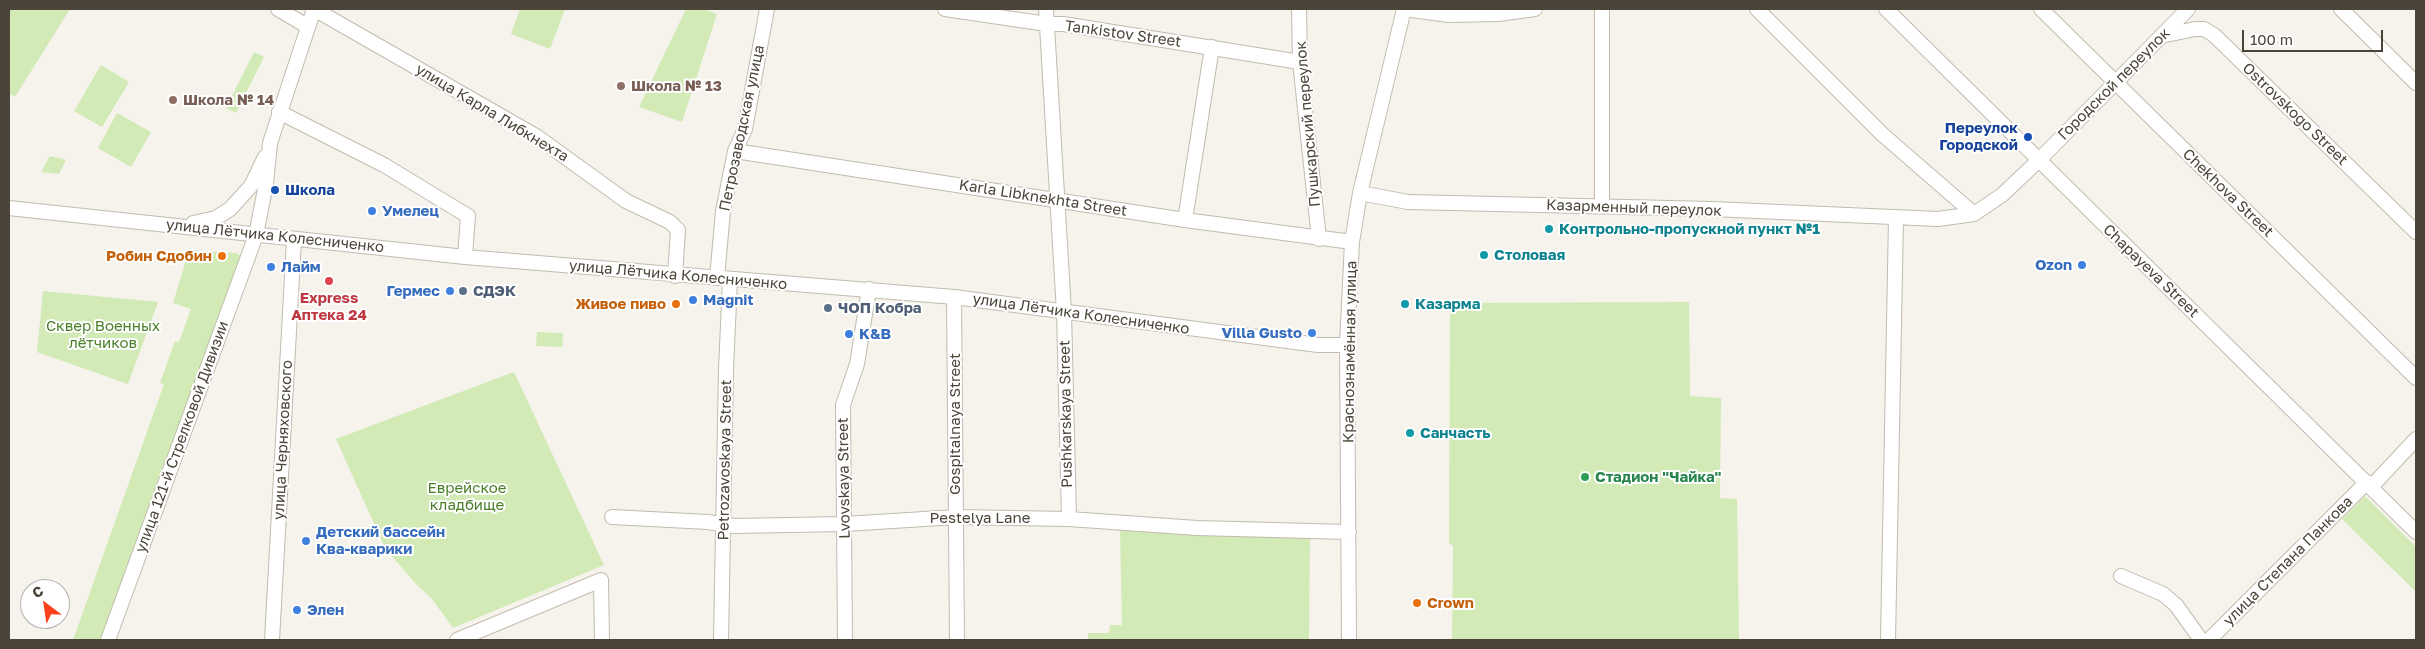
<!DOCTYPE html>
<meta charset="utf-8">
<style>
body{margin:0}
#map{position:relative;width:2425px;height:649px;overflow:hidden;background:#f6f3ec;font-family:"Golos Text",sans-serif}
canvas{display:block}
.frame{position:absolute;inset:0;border:10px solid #4b4439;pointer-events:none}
.north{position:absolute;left:20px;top:579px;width:50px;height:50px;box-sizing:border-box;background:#fff;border:1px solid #b7b4b0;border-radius:50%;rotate:329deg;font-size:14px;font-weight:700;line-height:20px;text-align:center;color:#4b4439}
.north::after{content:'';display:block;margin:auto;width:18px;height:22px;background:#fc3f1d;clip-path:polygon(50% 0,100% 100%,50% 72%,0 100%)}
.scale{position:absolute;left:2242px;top:30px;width:141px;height:22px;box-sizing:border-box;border:2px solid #4b4439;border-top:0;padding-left:6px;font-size:15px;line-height:18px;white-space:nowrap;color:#4b4439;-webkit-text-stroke:4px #fff;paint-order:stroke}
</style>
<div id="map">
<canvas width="2425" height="649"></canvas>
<div class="frame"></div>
<div class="north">С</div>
<div class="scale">100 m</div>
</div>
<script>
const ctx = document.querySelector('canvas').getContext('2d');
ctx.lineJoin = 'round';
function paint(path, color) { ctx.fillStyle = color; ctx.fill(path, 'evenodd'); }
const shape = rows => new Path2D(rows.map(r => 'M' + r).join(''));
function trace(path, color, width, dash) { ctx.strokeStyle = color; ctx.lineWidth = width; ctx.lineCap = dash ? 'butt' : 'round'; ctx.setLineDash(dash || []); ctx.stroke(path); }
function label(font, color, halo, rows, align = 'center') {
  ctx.font = font + ' "Golos Text",sans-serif'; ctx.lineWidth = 4; ctx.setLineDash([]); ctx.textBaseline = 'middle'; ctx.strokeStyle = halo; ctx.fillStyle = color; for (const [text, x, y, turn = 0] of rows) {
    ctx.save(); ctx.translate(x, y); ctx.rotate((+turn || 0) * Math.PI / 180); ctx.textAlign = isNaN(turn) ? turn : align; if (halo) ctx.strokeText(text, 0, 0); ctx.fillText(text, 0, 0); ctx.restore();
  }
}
paint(shape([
 [9,9,70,9,15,97,9,93],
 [520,9,565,9,550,49,511,34],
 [686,9,703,9,717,14,682,122,639,107],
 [254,52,264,57,236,113,226,108],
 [101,65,129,82,102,127,74,111],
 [117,113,151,132,131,167,98,148],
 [50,156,66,160,59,174,41,172],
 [189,250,236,253,241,256,101,640,73,640,164,384,160,383,175,341,179,342,191,309,173,303],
 [43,291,158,302,128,384,37,352],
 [1689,302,1690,396,1721,398,1720,498,1737,499,1739,640,1452,640,1453,545,1449,544,1450,308,1455,303],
 [537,332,563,333,562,347,536,346],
 [514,372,604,565,453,628,432,599,415,583,385,548,336,439],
 [2365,496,2416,547,2416,592,2342,519],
 [1120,530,1310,535,1309,640,1088,640,1088,633,1109,633,1110,625,1122,625]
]), '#d2eab5');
const minor = shape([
 [278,9,307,26],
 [314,9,536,136,626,201,670,222,678,230,675,276],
 [945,9,1047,24,1063,24,1300,62],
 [1046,9,1064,312,1069,519],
 [1299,9,1300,62,1319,239],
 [1404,9,1449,15,1498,14,1535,9],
 [1757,9,1882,134,1974,214],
 [1886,9,2416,532],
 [2041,9,2416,378],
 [2341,9,2416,83],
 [2161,36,2195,29,2204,29,2214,35,2416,232],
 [279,112,384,165,468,216,465,257],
 [735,151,1185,220,1352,242],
 [1360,193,1408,202,1712,209,1938,219,1974,214,2002,195,2040,159,2188,9],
 [1602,206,1602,9],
 [9,208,465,257,954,297,1318,345,1347,345],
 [1185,220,1212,47],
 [193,223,216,218,230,209,251,186,265,157],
 [717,278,723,211,735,151,745,129,767,9],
 [954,297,957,640],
 [2371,487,2416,439],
 [612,517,708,522,734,526,845,524,956,517,1069,519,1197,528,1349,532],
 [2121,576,2163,594,2176,605,2201,640],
 [108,640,256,235,266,184,270,143,314,9],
 [272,640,294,240],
 [457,640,601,580,602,640],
 [721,640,726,369,730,280],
 [845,640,843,405,857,364,869,289],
 [1349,640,1347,345,1352,242,1360,193,1404,9],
 [1888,640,1896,218],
 [2209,640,2367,482]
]);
trace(minor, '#c2bbae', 16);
trace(minor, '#fff', 14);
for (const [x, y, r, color] of [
 [621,86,5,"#8d6e63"],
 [173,100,5,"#8d6e63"],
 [2028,137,5,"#1a4fb4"],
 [275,190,5,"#1a4fb4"],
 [372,211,5,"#3f7fe0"],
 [1549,229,5,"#0f9aa8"],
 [1484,255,5,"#0f9aa8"],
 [222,256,5,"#e8710a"],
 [2082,265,5,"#3f7fe0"],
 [271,267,5,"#3f7fe0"],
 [329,281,5,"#e0444e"],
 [450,291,5,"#3f7fe0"],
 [463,291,5,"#5c6f8a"],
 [693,300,5,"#3f7fe0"],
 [676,304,5,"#e8710a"],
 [1405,304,5,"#0f9aa8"],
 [828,308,5,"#5c6f8a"],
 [1312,333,5,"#3f7fe0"],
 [849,334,5,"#3f7fe0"],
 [1410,433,5,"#0f9aa8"],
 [1585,477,5,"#2e9e5b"],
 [306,541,5,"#3f7fe0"],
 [1417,603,5,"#e8710a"],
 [297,610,5,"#3f7fe0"]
]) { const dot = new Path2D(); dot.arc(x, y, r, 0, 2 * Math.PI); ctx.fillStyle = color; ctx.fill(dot); trace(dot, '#fff', 2); }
label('15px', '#4b4439', '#fff', [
 ["Tankistov Street",1123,34,8],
 ["Городской переулок",2114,84,-45],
 ["улица Карла Либкнехта",492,113,31],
 ["Ostrovskogo Street",2295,114,44],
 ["Пушкарский переулок",1308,124,-95],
 ["Петрозаводская улица",742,128,-78],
 ["Chekhova Street",2228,193,44],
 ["Karla Libknekhta Street",1043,198,9],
 ["Казарменный переулок",1634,208,2],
 ["улица Лётчика Колесниченко",275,236,6],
 ["Chapayeva Street",2151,271,44],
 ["улица Лётчика Колесниченко",678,275,5],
 ["улица Лётчика Колесниченко",1081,314,8],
 ["Краснознамённая улица",1350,352,-89],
 ["Pushkarskaya Street",1066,414,-91],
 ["Gospitalnaya Street",955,424,-90],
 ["улица 121-й Стрелковой Дивизии",182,437,-70],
 ["улица Черняховского",283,440,-87],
 ["Petrozavoskaya Street",725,460,-89],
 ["Lvovskaya Street",844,478,-91],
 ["Pestelya Lane",980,518],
 ["улица Степана Панкова",2288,561,-45]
]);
label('bold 15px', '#785e54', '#fff', [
 ["Школа № 13",631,86],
 ["Школа № 14",183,100]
], 'left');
label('bold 15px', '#164399', '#fff', [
 ["Переулок",2018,128],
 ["Городской",2018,145],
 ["Школа",285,190,"left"]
], 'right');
label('bold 15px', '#366cbe', '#fff', [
 ["Умелец",382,211],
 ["Ozon",2072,265,"right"],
 ["Лайм",281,267],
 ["Гермес",440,291,"right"],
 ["Magnit",703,300],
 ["Villa Gusto",1302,333,"right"],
 ["K&B",859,334],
 ["Детский бассейн",316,532],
 ["Ква-кварики",316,549],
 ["Элен",307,610]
], 'left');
label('bold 15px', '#0d838f', '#fff', [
 ["Контрольно-пропускной пункт №1",1559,229],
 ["Столовая",1494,255],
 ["Казарма",1415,304],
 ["Санчасть",1420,433]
], 'left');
label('bold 15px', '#c56008', '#fff', [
 ["Робин Сдобин",212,256],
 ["Живое пиво",666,304],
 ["Crown",1427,603,"left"]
], 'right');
label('bold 15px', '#4e5e75', '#fff', [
 ["СДЭК",473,291],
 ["ЧОП Кобра",838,308]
], 'left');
label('bold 15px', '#be3a42', '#fff', [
 ["Express",329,298],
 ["Аптека 24",329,315]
]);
label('15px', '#4a7f2a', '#fff', [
 ["Сквер Военных",103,326],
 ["лётчиков",103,343],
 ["Еврейское",467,488],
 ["кладбище",467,505]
]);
label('bold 15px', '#27864d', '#fff', [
 ["Стадион \"Чайка\"",1595,477]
], 'left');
</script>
